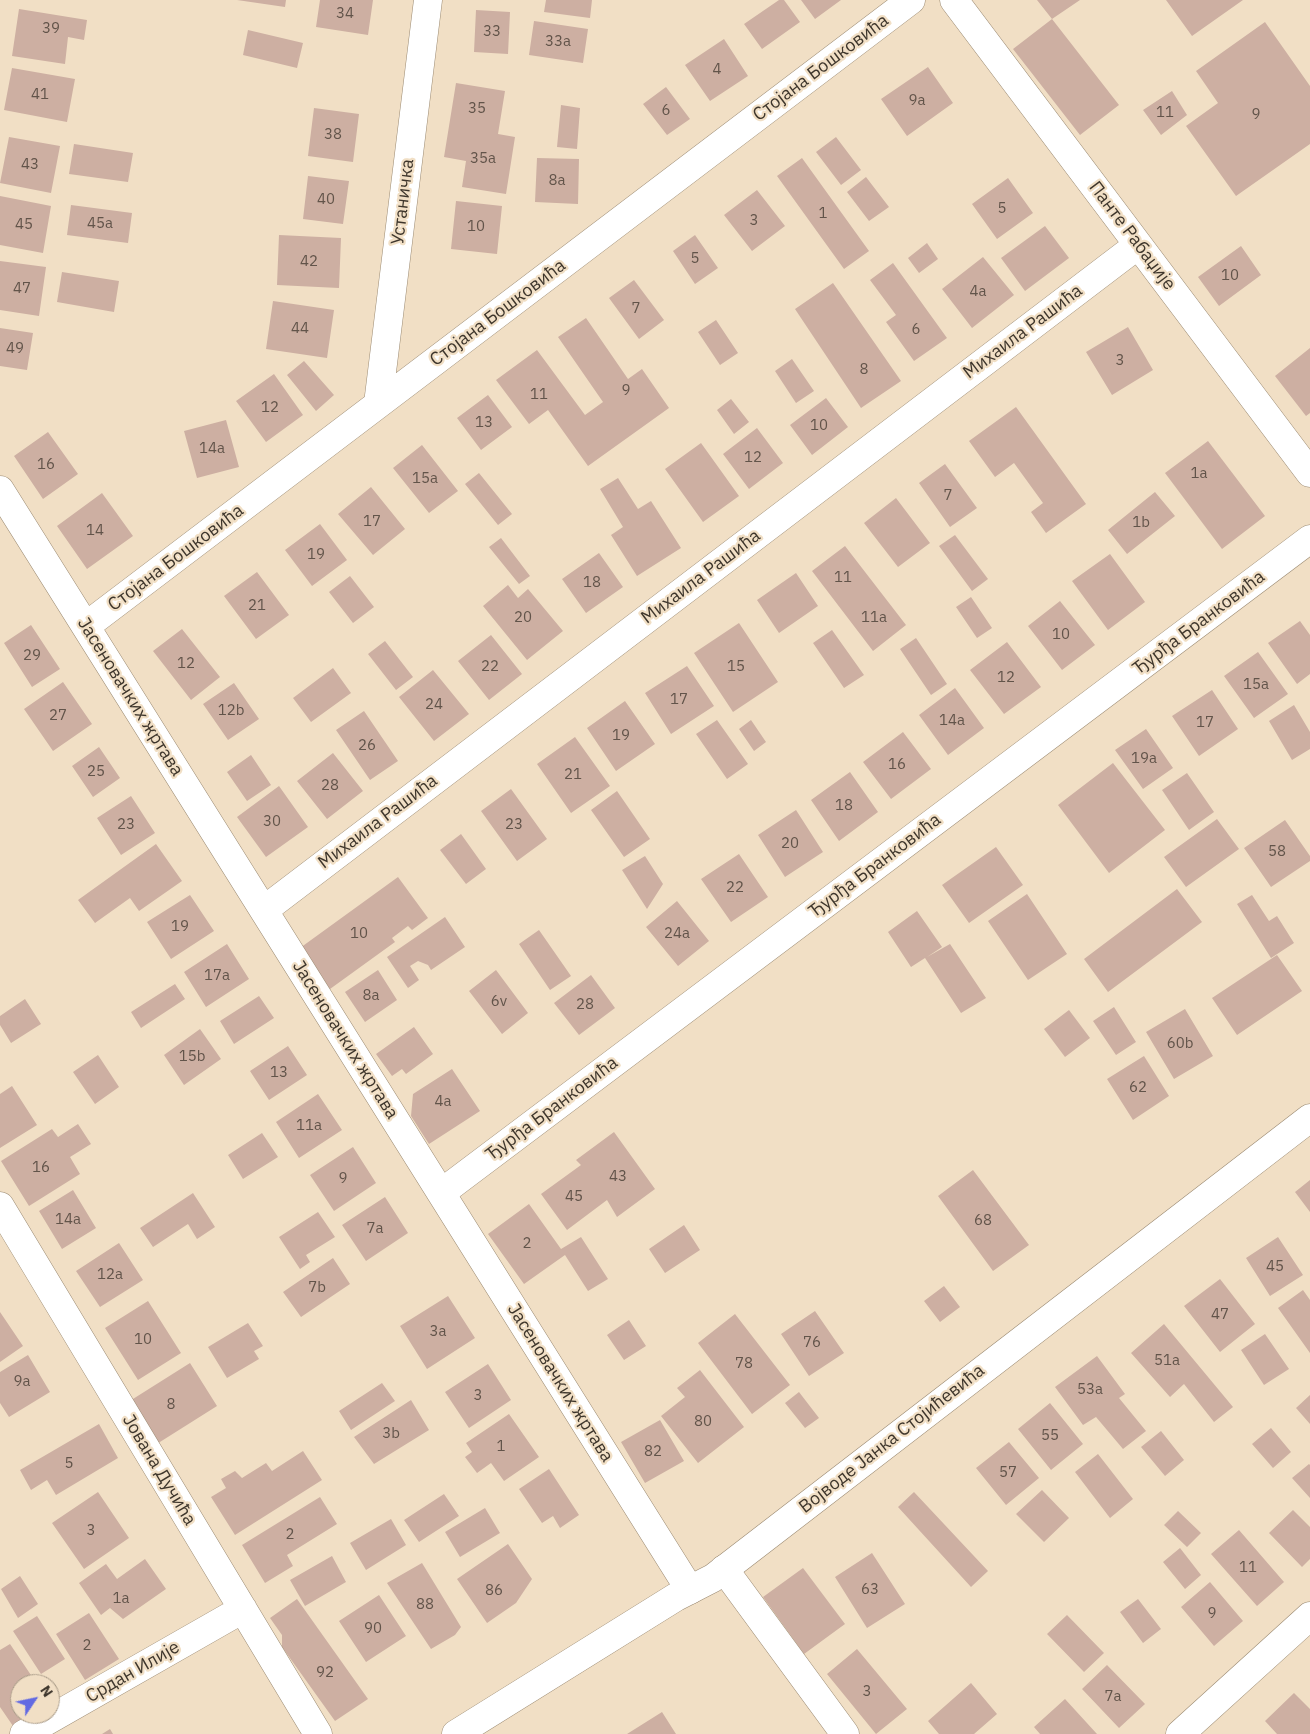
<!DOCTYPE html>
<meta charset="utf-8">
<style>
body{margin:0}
#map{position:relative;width:1310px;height:1734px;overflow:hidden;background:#f1dfc5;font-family:"IBM Plex Sans",sans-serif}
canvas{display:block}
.north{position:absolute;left:10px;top:1674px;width:50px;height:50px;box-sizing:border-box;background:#f1dfc5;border:1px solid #a99b88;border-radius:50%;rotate:56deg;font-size:14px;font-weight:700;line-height:20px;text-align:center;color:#3e362c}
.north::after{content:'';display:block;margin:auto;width:18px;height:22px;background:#626ae2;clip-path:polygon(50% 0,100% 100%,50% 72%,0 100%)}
</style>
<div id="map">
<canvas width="1310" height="1734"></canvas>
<div class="north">N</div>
</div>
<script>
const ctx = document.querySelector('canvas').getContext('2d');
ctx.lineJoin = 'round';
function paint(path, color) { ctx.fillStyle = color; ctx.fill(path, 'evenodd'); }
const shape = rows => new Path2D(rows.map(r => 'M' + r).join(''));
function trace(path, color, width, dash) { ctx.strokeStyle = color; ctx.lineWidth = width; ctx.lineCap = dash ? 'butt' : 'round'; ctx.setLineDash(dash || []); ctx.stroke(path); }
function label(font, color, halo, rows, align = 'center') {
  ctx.font = font + ' "IBM Plex Sans",sans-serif'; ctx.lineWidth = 4.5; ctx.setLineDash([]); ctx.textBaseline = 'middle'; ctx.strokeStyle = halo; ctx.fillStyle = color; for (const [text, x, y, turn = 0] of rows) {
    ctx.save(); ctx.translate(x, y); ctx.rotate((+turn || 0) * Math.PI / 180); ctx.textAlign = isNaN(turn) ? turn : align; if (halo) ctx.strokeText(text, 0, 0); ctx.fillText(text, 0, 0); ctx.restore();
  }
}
paint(shape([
 [237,0,286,0,285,7],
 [320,0,373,0,368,35,316,27],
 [546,0,592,0,590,18,544,12],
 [779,0,784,0,800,22,762,49,744,24],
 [801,0,841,0,815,19],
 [1037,0,1080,0,1052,19],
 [1166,0,1243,0,1192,36],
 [19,9,87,20,84,40,68,37,65,64,12,56],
 [476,10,510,12,508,54,474,52],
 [1052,19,1119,105,1080,135,1013,49],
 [534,21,588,29,583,63,529,55],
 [1265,22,1310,86,1310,144,1236,196,1186,126,1218,103,1196,71],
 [248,30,303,43,297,68,243,55],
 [724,39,748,76,710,101,685,65],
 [928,67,953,103,907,136,881,99],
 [12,68,75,79,67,122,4,110],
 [456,83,505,91,498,134,515,137,506,194,462,187,466,161,444,157],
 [666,87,690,119,667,135,643,104],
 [1172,91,1187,115,1161,135,1143,110],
 [561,105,580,108,577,149,557,147],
 [314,108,359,114,353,162,308,156],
 [9,137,60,146,51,193,0,183],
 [836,137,861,170,841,185,816,152],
 [74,144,133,153,128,182,69,174],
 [537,158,579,159,578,204,535,202],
 [802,158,869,251,844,269,777,176],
 [308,176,349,181,343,224,303,219],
 [866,177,889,207,869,221,847,192],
 [1008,178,1033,213,997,239,972,204],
 [757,190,785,226,752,251,724,215],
 [0,196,51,206,43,253,0,245],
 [456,201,502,206,497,254,451,249],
 [71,205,132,213,128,243,67,235],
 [1045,226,1069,258,1025,291,1001,258],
 [279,235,341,238,339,288,277,285],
 [695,235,718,268,695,284,673,251],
 [927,243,938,259,919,273,908,258],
 [1241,246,1261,275,1219,306,1198,277],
 [983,257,1014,295,972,328,942,289],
 [0,261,46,267,39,316,0,310],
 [893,263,947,338,914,361,886,322,896,315,870,280],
 [62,272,119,281,114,312,57,302],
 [634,280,664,320,639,339,609,298],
 [833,283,901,381,861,408,795,309],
 [273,301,334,310,327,358,266,349],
 [586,318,628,379,642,369,669,408,588,466,548,410,529,424,496,380,537,350,585,415,603,402,558,337],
 [716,320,738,353,720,365,698,332],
 [1128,327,1153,370,1112,395,1086,352],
 [0,328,33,333,27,370,0,366],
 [1310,348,1310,413,1306,416,1275,376],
 [792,359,814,391,796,403,775,371],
 [304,361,334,395,316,411,287,375],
 [274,374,303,415,266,442,236,401],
 [488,395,512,427,481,450,457,418],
 [826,398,848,427,812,455,790,425],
 [731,399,749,422,734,434,717,410],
 [1016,407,1086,504,1046,533,1031,512,1043,503,1014,463,995,477,969,441],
 [226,420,239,467,197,478,184,431],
 [757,428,783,463,749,489,723,454],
 [48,432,78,474,43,499,14,456],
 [1208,441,1265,516,1222,549,1165,473],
 [701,443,739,496,703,522,665,469],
 [422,445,458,491,429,513,393,468],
 [945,464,977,508,950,527,919,483],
 [479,473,512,514,498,525,465,484],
 [618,478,638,509,651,501,681,548,637,576,611,535,623,527,600,489],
 [371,487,405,529,373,555,338,514],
 [1155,492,1175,516,1127,554,1108,530],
 [102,493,133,536,87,569,57,526],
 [896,498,930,543,898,567,864,523],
 [320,524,347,560,312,586,285,550],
 [955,535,988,579,972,591,939,546],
 [501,538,530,576,519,584,489,547],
 [845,546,906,625,873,651,812,571],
 [599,553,623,587,586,613,562,579],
 [1110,554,1145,602,1108,630,1072,581],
 [257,572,289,615,256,639,224,596],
 [796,573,818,606,779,633,757,600],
 [350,576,374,607,353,623,329,592],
 [508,585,518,598,528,589,563,631,527,660,483,606],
 [971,597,992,628,977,638,956,607],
 [1060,601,1095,645,1062,670,1028,626],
 [1300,621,1310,635,1310,674,1297,684,1268,643],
 [739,623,778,682,733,712,694,653],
 [31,625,60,669,32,687,4,643],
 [182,629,220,677,191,700,153,651],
 [832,630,864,675,844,688,813,643],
 [491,635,522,674,489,700,458,661],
 [916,638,947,684,931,695,900,649],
 [385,641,413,677,396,690,368,654],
 [1007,642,1041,687,1004,714,970,670],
 [1258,652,1288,694,1254,718,1224,676],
 [687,666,714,706,671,734,645,693],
 [333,668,351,693,311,722,293,698],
 [433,670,469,714,434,741,399,697],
 [63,682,92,724,53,751,24,709],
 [234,683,259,719,228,740,203,704],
 [955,688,984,728,948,755,919,715],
 [1212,690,1238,729,1199,756,1172,716],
 [625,701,655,744,616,771,587,728],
 [1294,705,1310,732,1310,749,1292,760,1269,721],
 [364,711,398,761,370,780,336,730],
 [717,720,748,764,727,779,696,734],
 [751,720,766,742,754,751,739,729],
 [1146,729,1173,768,1143,789,1115,750],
 [903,732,931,769,891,799,863,762],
 [575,737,610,786,571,813,537,764],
 [99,747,120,778,93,797,72,766],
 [333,753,363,791,327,819,297,781],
 [251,755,271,785,247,801,227,772],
 [1113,763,1165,830,1109,873,1058,805],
 [850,772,878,812,839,841,811,800],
 [1187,773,1214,812,1189,830,1162,790],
 [279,786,308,827,266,857,237,817],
 [511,789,547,839,517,861,481,811],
 [617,791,650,839,624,857,591,810],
 [131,796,155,833,121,855,97,818],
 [796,810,823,852,785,877,758,835],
 [1217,819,1239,849,1186,887,1164,857],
 [1285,820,1310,856,1310,861,1271,887,1244,848],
 [461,834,486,869,466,884,440,850],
 [156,844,182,881,139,911,130,898,95,923,78,900],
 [996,847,1023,885,969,923,942,885],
 [739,854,768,897,731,922,701,879],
 [645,856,663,884,647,909,622,870],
 [398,877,428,918,412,930,408,926,392,938,395,942,330,989,300,948],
 [1177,889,1202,922,1108,992,1084,959],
 [1027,894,1067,954,1028,980,988,921],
 [190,895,214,931,171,959,147,922],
 [1252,895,1269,921,1277,916,1294,943,1271,958,1237,904],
 [677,901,709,941,678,966,646,927],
 [917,911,942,947,927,957,950,944,986,998,961,1013,925,958,911,967,888,932],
 [445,917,465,947,431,970,428,965,418,961,410,966,419,980,408,988,387,957],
 [539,930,571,976,550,990,519,944],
 [227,944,249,979,206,1007,184,972],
 [1277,955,1302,991,1237,1035,1212,998],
 [378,970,397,1000,365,1022,345,992],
 [496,970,528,1013,502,1034,469,991],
 [591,975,615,1008,579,1035,554,1003],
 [175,984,185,999,141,1028,131,1012],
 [259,996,274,1018,234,1044,220,1021],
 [25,999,41,1024,11,1043,0,1025,0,1016],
 [1114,1007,1136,1042,1116,1055,1093,1021],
 [1185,1009,1213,1056,1174,1079,1146,1032],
 [1069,1010,1090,1038,1065,1057,1044,1029],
 [414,1027,433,1054,406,1074,402,1069,392,1076,376,1054],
 [200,1029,221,1059,184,1085,164,1055],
 [288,1046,307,1075,269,1100,250,1071],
 [98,1055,119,1087,95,1104,73,1072],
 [1144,1056,1169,1096,1133,1120,1107,1079],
 [452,1069,480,1111,429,1144,411,1116,413,1094],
 [12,1086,37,1125,0,1148,0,1094],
 [318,1094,342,1130,299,1158,276,1122],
 [78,1124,91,1144,70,1157,80,1174,29,1206,1,1161,52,1129,58,1137],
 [614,1132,655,1189,617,1217,607,1200,567,1230,541,1194,581,1165,576,1160],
 [262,1133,278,1157,243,1179,228,1155],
 [353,1147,376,1183,334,1211,310,1175],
 [973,1170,1029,1245,993,1271,938,1196],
 [1310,1180,1310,1212,1295,1192],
 [73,1190,96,1228,62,1249,39,1211],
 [193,1193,215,1227,197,1239,188,1224,153,1247,140,1228],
 [385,1197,408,1233,366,1261,342,1225],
 [529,1204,561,1249,581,1237,608,1279,588,1291,565,1255,524,1284,488,1234],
 [318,1212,335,1237,306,1255,310,1262,300,1269,279,1237],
 [684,1225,700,1250,665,1273,649,1249],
 [1278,1237,1303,1275,1270,1296,1246,1258],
 [119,1243,143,1280,100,1307,76,1271],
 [333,1258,350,1284,301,1317,283,1292],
 [1220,1279,1255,1324,1220,1352,1184,1306],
 [944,1286,960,1307,940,1322,924,1301],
 [1303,1290,1310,1300,1310,1353,1278,1308],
 [448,1296,475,1338,427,1369,400,1326],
 [148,1301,181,1353,138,1380,105,1328],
 [815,1311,844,1353,809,1376,781,1334],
 [0,1312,23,1346,0,1362],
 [735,1314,790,1385,752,1414,698,1343],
 [629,1320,646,1346,624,1360,607,1335],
 [248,1323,263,1346,254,1351,259,1359,227,1378,208,1347],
 [1164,1324,1233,1407,1214,1422,1184,1384,1170,1397,1131,1353],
 [1265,1334,1289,1369,1264,1385,1241,1350],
 [28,1355,50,1392,9,1417,0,1403,0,1372],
 [1097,1356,1125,1394,1119,1398,1146,1431,1123,1449,1096,1417,1083,1425,1055,1387],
 [190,1363,217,1406,152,1447,125,1404],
 [488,1364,511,1400,469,1428,445,1392],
 [700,1370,744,1427,698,1463,661,1416,685,1397,677,1388],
 [382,1383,395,1401,351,1430,339,1411],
 [799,1392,819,1418,805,1428,785,1403],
 [1310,1395,1310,1424,1296,1408],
 [411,1400,429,1430,374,1464,354,1437],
 [1050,1403,1083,1444,1051,1470,1018,1429],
 [509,1414,539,1457,504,1481,491,1463,477,1473,465,1457,472,1452,466,1443],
 [660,1420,684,1461,645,1483,621,1442],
 [99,1424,118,1458,56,1495,47,1480,31,1490,20,1470],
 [1271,1428,1291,1452,1273,1468,1252,1444],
 [1161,1431,1184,1460,1165,1476,1141,1447],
 [1009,1442,1039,1478,1006,1505,976,1468],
 [303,1451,322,1480,235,1535,211,1497,226,1488,221,1479,235,1471,242,1478,266,1463,272,1471],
 [1098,1454,1133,1499,1110,1518,1075,1472],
 [1309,1464,1310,1465,1310,1498,1292,1478],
 [549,1469,579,1515,560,1528,553,1516,542,1523,519,1489],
 [1042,1490,1069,1518,1044,1542,1016,1514],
 [98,1492,129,1538,84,1569,52,1523],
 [914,1492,988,1571,971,1587,898,1507],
 [444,1494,459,1516,419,1542,404,1520],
 [320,1497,337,1524,287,1555,293,1566,265,1583,242,1545],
 [485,1508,500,1533,460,1557,445,1532],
 [1293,1510,1310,1527,1310,1559,1302,1567,1269,1533],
 [1178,1511,1201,1533,1187,1547,1164,1525],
 [391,1519,406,1545,366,1570,350,1543],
 [1239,1530,1284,1582,1257,1606,1211,1554],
 [508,1544,532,1579,516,1603,487,1623,457,1579],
 [1180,1548,1201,1575,1185,1589,1163,1562],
 [872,1553,905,1604,867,1628,835,1577],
 [332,1556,346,1582,305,1606,290,1580],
 [145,1559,166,1589,123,1619,110,1608,101,1615,79,1583,106,1564,117,1579],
 [422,1563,461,1627,455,1635,431,1649,387,1583],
 [803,1568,845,1624,804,1654,763,1597],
 [20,1576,38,1604,18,1618,1,1589],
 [1210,1582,1243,1621,1214,1646,1181,1607],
 [379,1595,406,1636,366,1662,339,1621],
 [297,1599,368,1699,335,1721,282,1647,282,1635,270,1618],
 [1138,1599,1161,1629,1143,1643,1120,1612],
 [89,1613,119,1659,85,1680,56,1634],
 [1067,1615,1104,1653,1084,1672,1047,1634],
 [37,1616,65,1659,41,1674,13,1631],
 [10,1644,37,1684,20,1684,20,1714,31,1714,13,1726,0,1707,0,1650],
 [857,1649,907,1709,876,1734,827,1674],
 [1107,1665,1145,1704,1119,1728,1082,1689],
 [971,1683,997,1714,974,1734,939,1734,928,1721],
 [1294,1693,1310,1709,1310,1734,1277,1734,1265,1721],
 [1065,1699,1097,1734,1040,1734,1034,1727],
 [662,1712,676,1734,627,1734],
 [110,1729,113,1734,102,1734]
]), '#cdafa2');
const minor = shape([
 [954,0,1310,473],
 [378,404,428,0],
 [0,490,690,1590],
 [86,626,911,0],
 [264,910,1138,245],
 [441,1193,1310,539],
 [0,1206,318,1734],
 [724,1569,845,1734],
 [24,1734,243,1609],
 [1180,1734,1310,1616]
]);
const tertiary = shape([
 [456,1734,676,1597,713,1578,1310,1118]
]);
trace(minor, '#9a8971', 29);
trace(tertiary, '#9a8971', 29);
trace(minor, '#fff', 28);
trace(tertiary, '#fff', 28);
label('15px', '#62544a', null, [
 ["34",345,14],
 ["39",51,29],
 ["33",492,32],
 ["33a",558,42],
 ["4",717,70],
 ["41",40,95],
 ["9a",917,101],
 ["35",477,109],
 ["6",666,111],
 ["11",1165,113],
 ["9",1256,115],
 ["38",333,135],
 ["35a",483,159],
 ["43",30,165],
 ["8a",557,181],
 ["40",326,200],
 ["5",1002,209],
 ["1",823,214],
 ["3",754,221],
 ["45a",100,224],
 ["45",24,225],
 ["10",476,227],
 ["5",695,259],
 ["42",309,262],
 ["10",1230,276],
 ["47",22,289],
 ["4a",978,292],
 ["7",636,309],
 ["44",300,329],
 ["6",916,330],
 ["49",15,349],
 ["3",1120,361],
 ["8",864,370],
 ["9",626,391],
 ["11",539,395],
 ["12",270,408],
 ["13",484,423],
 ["10",819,426],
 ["14a",212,449],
 ["12",753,458],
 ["16",46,465],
 ["1a",1199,474],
 ["15a",425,479],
 ["7",948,496],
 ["17",372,522],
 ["1b",1141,523],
 ["14",95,531],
 ["19",316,555],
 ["11",843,578],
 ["18",592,583],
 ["21",257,606],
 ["20",523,618],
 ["11a",874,618],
 ["10",1061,635],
 ["29",32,656],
 ["12",186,664],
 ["22",490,667],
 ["15",736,667],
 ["12",1006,678],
 ["15a",1256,685],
 ["17",679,700],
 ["24",434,705],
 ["12b",231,711],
 ["27",58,716],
 ["14a",952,721],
 ["17",1205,723],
 ["19",621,736],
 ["26",367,746],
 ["19a",1144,759],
 ["16",897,765],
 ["25",96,772],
 ["21",573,775],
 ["28",330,786],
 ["18",844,806],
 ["30",272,822],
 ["23",126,825],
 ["23",514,825],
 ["20",790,844],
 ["58",1277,852],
 ["22",735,888],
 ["19",180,927],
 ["10",359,934],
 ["24a",677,934],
 ["17a",217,976],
 ["8a",371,996],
 ["6v",499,1002],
 ["28",585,1005],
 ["60b",1180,1044],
 ["15b",192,1057],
 ["13",279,1073],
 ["62",1138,1088],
 ["4a",443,1102],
 ["11a",309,1126],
 ["16",41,1168],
 ["43",618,1177],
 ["9",343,1179],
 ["45",574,1197],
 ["14a",68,1220],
 ["68",983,1221],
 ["7a",375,1229],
 ["2",527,1244],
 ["45",1275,1267],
 ["12a",110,1275],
 ["7b",317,1288],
 ["47",1220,1315],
 ["3a",438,1332],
 ["10",143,1340],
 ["76",812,1343],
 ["51a",1167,1361],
 ["78",744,1364],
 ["9a",22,1382],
 ["53a",1090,1390],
 ["3",478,1396],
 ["8",171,1405],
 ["80",703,1422],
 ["3b",391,1434],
 ["55",1050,1436],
 ["1",501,1447],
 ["82",653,1452],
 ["5",69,1464],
 ["57",1008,1473],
 ["3",91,1531],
 ["2",290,1535],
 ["11",1248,1568],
 ["63",870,1590],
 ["86",494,1591],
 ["1a",121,1599],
 ["88",425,1605],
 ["9",1212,1614],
 ["90",373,1629],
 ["2",87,1646],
 ["92",325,1673],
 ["3",867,1692],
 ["7a",1113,1697]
]);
label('18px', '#3e362c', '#f1dfc5', [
 ["Стојана Бошковића",821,68,-37],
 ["Устаничка",403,202,-83],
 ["Панте Рабаџије",1132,236,53],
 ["Стојана Бошковића",498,313,-37],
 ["Михаила Рашића",1023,332,-37],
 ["Стојана Бошковића",176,558,-37],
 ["Михаила Рашића",701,577,-37],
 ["Ђурђа Бранковића",1199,623,-37],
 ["Јасеновачких жртава",130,697,58],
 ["Михаила Рашића",378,822,-37],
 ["Ђурђа Бранковића",875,866,-37],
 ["Јасеновачких жртава",345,1040,58],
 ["Ђурђа Бранковића",552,1109,-37],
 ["Јасеновачких жртава",560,1383,58],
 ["Војводе Јанка Стојићевића",892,1439,-38],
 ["Јована Дучића",159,1470,59],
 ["Срдан Илије",133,1672,-30]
]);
</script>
